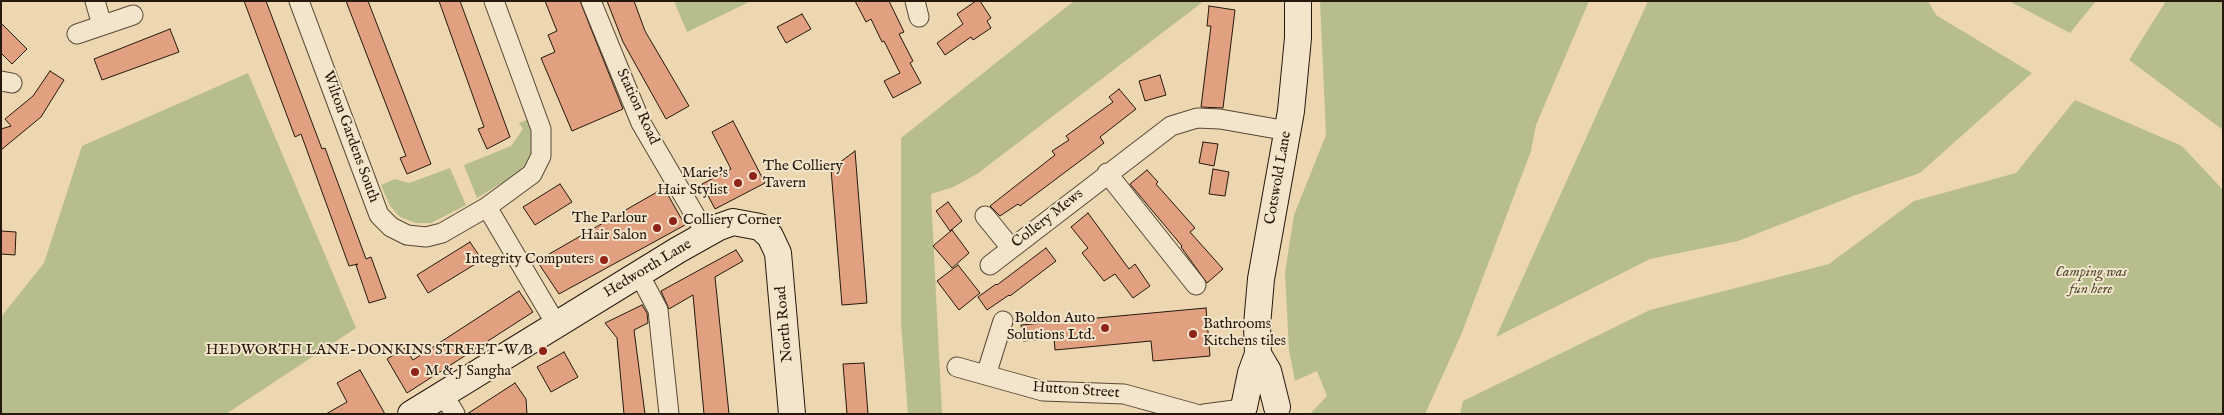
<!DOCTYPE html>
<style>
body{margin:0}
#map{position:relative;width:2224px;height:415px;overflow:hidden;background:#edd7b0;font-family:"IM FELL English",serif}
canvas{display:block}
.frame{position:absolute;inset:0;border:2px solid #25180c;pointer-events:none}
</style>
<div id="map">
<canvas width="2224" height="415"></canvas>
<div class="frame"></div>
</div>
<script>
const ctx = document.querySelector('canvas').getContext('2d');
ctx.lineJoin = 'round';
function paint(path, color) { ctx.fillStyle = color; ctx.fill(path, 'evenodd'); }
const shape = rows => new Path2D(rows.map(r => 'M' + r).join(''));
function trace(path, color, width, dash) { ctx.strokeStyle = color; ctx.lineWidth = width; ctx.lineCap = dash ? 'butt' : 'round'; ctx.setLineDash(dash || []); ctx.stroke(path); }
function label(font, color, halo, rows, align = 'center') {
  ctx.font = font + ' "IM FELL English",serif'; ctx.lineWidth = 4; ctx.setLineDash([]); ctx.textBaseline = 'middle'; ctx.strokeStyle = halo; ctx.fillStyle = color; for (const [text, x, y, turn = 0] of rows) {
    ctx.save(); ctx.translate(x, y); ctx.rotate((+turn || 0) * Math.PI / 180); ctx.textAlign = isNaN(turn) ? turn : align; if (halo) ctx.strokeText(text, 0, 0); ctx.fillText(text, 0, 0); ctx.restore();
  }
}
paint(shape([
 [674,1,751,1,687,32],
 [1074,1,1204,1,977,174,953,187,931,194,942,414,908,414,901,323,901,138],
 [1320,1,1589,1,1536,125,1531,151,1461,335,1425,414,1310,414,1327,396,1317,371,1295,381,1289,350,1285,273,1294,215,1326,135],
 [1648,1,1928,1,1936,15,2032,73,1920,173,1856,195,1738,241,1650,259,1496,337],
 [2009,1,2096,1,2070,33],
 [2166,1,2223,1,2223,130,2129,60],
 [248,73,356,328,226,414,1,414,1,317,44,263,82,146],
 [2075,100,2182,146,2223,190,2223,414,1460,414,1463,401,1650,310,1829,264,1914,201,2016,173],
 [527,120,536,139,531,165,477,198,464,165,511,146,523,129,519,123],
 [450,168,466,205,431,223,416,223,400,217,390,206,381,185,395,179,409,183]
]), '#b7be8c');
const building = shape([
 [244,1,266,1,322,149,325,148,366,259,371,257,386,298,369,303,356,265,358,264,349,266,301,134,295,137,244,1],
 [346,1,368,1,431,164,407,174,400,158,406,156,346,1],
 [439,1,460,1,510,137,487,149,478,129,484,127,439,1],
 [545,1,580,1,623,109,572,131,541,58,555,52,548,35,557,31,545,1],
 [607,1,634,1,645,31,689,106,666,119,623,42,607,1],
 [855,1,889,1,904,32,899,34,913,61,910,63,921,83,893,98,884,81,900,73,884,41,882,42,871,19,866,22,855,1],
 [976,1,980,1,991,18,987,21,991,28,973,40,971,37,945,55,937,43,963,24,957,14,976,1],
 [1209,6,1235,10,1223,108,1201,107,1211,26,1207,26,1209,6],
 [802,14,811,29,786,43,777,27,802,14],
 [1,23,27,49,12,64,1,53,1,23],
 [170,29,179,52,102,80,94,59,170,29],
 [50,71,64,80,41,117,1,150,1,129,11,126,5,119,33,96,50,71],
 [1160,75,1166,95,1145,101,1139,81,1160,75],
 [1119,89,1136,109,1100,137,1104,143,1020,206,1018,204,1000,216,990,206,1055,155,1052,151,1069,140,1066,136,1113,102,1109,97,1119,89],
 [733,121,765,183,715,209,702,184,731,169,712,132,733,121],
 [1203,142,1218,144,1214,166,1199,163,1203,142],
 [855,151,867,303,842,305,831,169,855,151],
 [1213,169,1229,172,1225,196,1209,194,1213,169],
 [1147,170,1158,182,1156,184,1195,228,1190,232,1223,269,1207,283,1181,247,1182,246,1130,184,1147,170],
 [560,184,572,202,535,225,523,207,560,184],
 [664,188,685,225,559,294,537,261,664,188],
 [948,202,962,221,950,231,936,211,948,202],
 [1088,213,1129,269,1135,264,1150,286,1133,298,1115,274,1104,281,1082,253,1088,248,1071,227,1088,213],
 [952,230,969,253,952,268,933,246,952,230],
 [1,231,16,232,15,255,1,254,1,231],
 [470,242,482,260,428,293,417,275,470,242],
 [1046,248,1056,261,1010,296,1009,295,987,310,978,297,996,284,997,285,1046,248],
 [736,250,743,261,715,277,729,414,704,414,693,295,669,309,661,291,736,250],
 [958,265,980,293,959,310,937,281,958,265],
 [519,291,533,312,407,393,387,359,405,348,413,360,519,291],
 [642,305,647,313,648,323,634,330,645,414,624,414,617,338,605,323,642,305],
 [1206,308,1210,356,1153,361,1151,341,1055,350,1054,338,1023,341,1021,325,1206,308],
 [564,352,578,377,551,392,537,367,564,352],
 [864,363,868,414,847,414,843,364,864,363],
 [360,370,385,414,326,414,347,402,337,383,360,370],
 [515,383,526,399,527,414,467,414,515,383]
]);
paint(building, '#e1a181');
trace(building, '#25180c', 1);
const street = shape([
 [95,1,102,25],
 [299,1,379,215,391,227,407,235,426,237,442,233,487,207,532,174,541,156,541,129,494,1],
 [591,1,641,123,706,234],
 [915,1,919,17],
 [77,34,133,15],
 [1,81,12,83],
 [1107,173,1196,285],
 [487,207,556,324],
 [985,216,1011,248],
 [990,265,1171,126,1197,118,1220,119,1288,131],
 [639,274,658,310,669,414],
 [957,367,1043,391,1124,394,1196,414],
 [986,375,1003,321],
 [443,394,455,414],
 [1204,414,1242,409]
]);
const secondary = shape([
 [1258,354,1268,371,1277,407],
 [1244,407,1251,373,1258,354,1257,325,1261,279,1291,111,1298,38,1298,1],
 [411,414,678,250,719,227,733,222,760,227,770,236,778,253,792,414]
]);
trace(street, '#574835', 21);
trace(secondary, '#25180c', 28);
trace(street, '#f3e5cc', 19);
trace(secondary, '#f3e5cc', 26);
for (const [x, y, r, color] of [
 [753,176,5,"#8f2418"],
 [738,183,5,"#8f2418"],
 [673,221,5,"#8f2418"],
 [657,228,5,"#8f2418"],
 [604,260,5,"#8f2418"],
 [1105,328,5,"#8f2418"],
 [1193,334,5,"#8f2418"],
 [543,351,5,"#8f2418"],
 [415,372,5,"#8f2418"]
]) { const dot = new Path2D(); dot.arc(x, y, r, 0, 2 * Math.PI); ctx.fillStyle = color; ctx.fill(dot); trace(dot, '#f3e5cc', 2); }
label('15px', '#25180c', '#f3e5cc', [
 ["Station Road",637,107,65],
 ["Wilton Gardens South",350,137,70],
 ["Cotswold Lane",1279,178,-80],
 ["Collery Mews",1048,219,-38],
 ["Hedworth Lane",648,269,-31],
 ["North Road",785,324,-95],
 ["Hutton Street",1076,391,4]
]);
label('15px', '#25180c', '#f3e5cc', [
 ["The Colliery",763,167,"left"],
 ["Tavern",763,184,"left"],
 ["Marie's",728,174],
 ["Hair Stylist",728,191],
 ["The Parlour",647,219],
 ["Hair Salon",647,236],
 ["Colliery Corner",683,221,"left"],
 ["Integrity Computers",594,260],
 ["Boldon Auto",1095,319],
 ["Solutions Ltd.",1095,336],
 ["Bathrooms",1203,325,"left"],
 ["Kitchens tiles",1203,342,"left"],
 ["HEDWORTH LANE-DONKINS STREET-W/B",533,351],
 ["M & J Sangha",425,372,"left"]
], 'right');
label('italic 15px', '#514a32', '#f3e5cc', [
 ["Camping was",2091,273],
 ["fun here",2091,290]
]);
</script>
